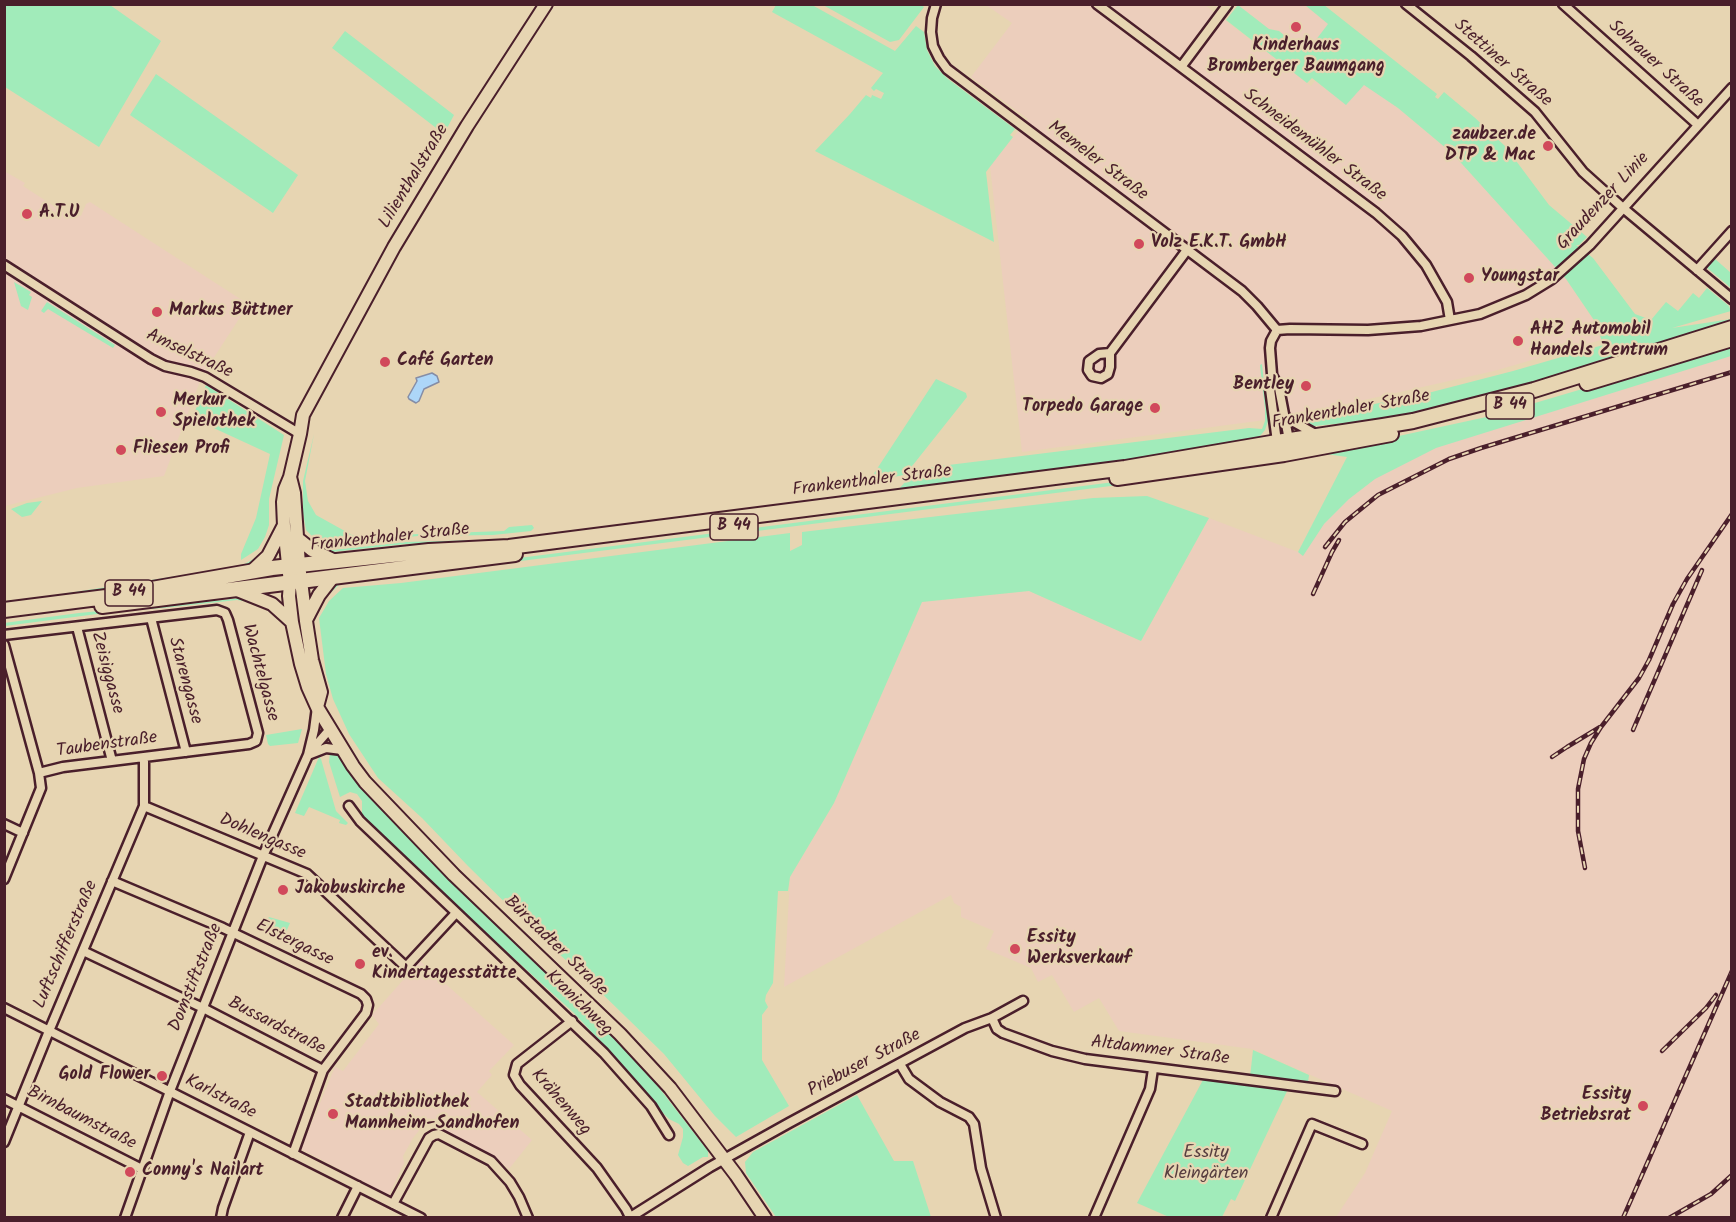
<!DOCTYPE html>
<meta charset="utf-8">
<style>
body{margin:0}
#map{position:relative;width:1736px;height:1222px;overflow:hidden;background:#e7d5b2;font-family:Kalam,sans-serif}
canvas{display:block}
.frame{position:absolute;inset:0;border:6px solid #4a1f2b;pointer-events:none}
</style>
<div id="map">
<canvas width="1736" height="1222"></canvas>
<div class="frame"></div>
</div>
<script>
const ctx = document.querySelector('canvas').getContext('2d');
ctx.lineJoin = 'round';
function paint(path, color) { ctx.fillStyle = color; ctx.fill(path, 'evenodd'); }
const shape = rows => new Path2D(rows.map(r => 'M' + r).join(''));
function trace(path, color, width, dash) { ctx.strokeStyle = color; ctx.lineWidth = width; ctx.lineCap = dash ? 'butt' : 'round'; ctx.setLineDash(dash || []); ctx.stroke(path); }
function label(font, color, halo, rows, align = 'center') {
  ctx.font = font + ' Kalam,sans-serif'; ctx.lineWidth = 4.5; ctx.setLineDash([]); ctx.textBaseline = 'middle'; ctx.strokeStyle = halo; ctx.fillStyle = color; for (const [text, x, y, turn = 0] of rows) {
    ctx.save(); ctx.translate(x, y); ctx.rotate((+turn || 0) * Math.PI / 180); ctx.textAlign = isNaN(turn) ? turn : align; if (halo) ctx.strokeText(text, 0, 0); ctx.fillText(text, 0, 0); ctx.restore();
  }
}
paint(shape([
 [986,5,1205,5,1311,86,1315,81,1346,104,1364,83,1398,108,1453,154,1566,279,1596,324,1601,340,1494,371,1288,417,1022,452,990,166,1028,119,971,77,1012,23],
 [1238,5,1304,5,1329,24,1306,53,1279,31,1269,29],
 [4,171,25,183,23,186,74,219,77,215,81,216,86,204,90,202,245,302,246,308,202,376,164,476,77,488,5,506],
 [1731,355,1731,1217,1336,1217,1365,1173,1392,1111,1252,1049,1119,1031,1099,998,1074,1012,1052,975,1038,982,1031,968,986,949,994,931,961,917,961,907,954,903,951,895,784,987,790,877,834,803,922,602,1029,591,1141,641,1209,518,1298,552,1349,457],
 [420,961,514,1045,489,1071,492,1075,477,1092,532,1140,509,1169,487,1152,445,1131,429,1118,413,1138,403,1156,404,1163,389,1195,301,1149,335,1067,343,1071,379,1024,372,1015]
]), '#eccebc');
paint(shape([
 [4,5,110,5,161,41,99,147,5,87],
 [776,5,812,5,895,51,916,26,924,32,927,50,935,66,948,79,1015,129,1010,135,1013,137,986,172,994,242,815,151,850,114,866,95,871,98,872,95,881,99,884,93,876,89,874,91,871,88,883,73,772,12],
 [921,5,924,7,899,40,890,42,823,5],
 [1238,5,1269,29,1279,31,1306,53,1328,24,1305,5,1324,5,1437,94,1435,97,1438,99,1444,92,1474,117,1505,146,1549,205,1587,237,1579,245,1576,245,1593,258,1635,314,1651,320,1666,302,1678,311,1693,293,1699,298,1707,288,1729,306,1731,311,1672,328,1731,319,1731,321,1533,385,1397,418,1314,426,1303,424,1311,417,1428,393,1513,371,1603,345,1596,323,1566,279,1453,154,1398,108,1364,85,1346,105,1312,78,1307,83,1226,20],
 [345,31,454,115,444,134,332,48],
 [156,74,298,175,273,213,130,115],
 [1714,258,1731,273,1731,288,1706,267],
 [14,282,31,292,29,295,32,297,28,310,21,306],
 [47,302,115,345,113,348,48,309,44,313,41,311],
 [1731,345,1731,356,1436,448,1375,479,1349,499,1324,524,1303,556,1298,552,1347,457,1326,454,1213,473,340,584,324,599,323,598,330,588,339,581,1224,468,1325,452,1491,416],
 [1262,364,1268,421,1265,430,1260,436,1243,442,1188,450,1125,463,521,540,406,544,332,552,321,549,321,548,332,550,406,542,512,539,899,489,916,469,1249,428,1262,429,1265,421,1265,409,1260,365],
 [936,379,966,393,967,397,905,475,869,481],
 [206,385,284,435,269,499,269,525,265,537,258,549,241,560,241,554,256,518,270,454,192,418],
 [314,434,305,481,308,501,316,515,352,535,364,536,504,531,509,527,532,525,534,528,531,531,493,535,418,536,334,545,323,544,315,539,306,530,303,513,303,481],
 [1147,496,1209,518,1141,641,1029,591,922,602,834,803,790,877,788,891,778,891,773,983,766,995,765,1001,768,1007,762,1015,762,1060,789,1106,736,1137,715,1116,664,1054,586,978,540,937,468,866,422,818,378,778,349,734,333,699,326,674,319,618,329,601,343,588,401,583,790,533,790,551,802,545,802,532,1093,498],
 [42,501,31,515,22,517,11,509,27,503],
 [257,557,261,557,250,565,242,567,118,591,5,605,4,603,241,566],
 [241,598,249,599,255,603,237,600,163,608,120,611,5,626,4,623,79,613,120,609,153,608],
 [302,729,298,743,270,746,268,744,266,735],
 [330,752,335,753,343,762,366,791,428,856,520,947,593,1016,628,1052,653,1080,708,1151,708,1157,703,1157,688,1166,683,1163,678,1155,683,1137,683,1129,679,1124,669,1119,661,1111,623,1066,574,1013,452,902,362,815,362,801,357,794,350,792,340,797,329,762],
 [319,757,321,759,336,811,348,823,346,825,339,823,340,820,309,807,304,816,295,813],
 [269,917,290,923,282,941,257,929,260,924,264,925],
 [1253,1050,1309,1075,1308,1083,1250,1077],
 [1204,1078,1289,1087,1235,1201,1231,1199,1222,1217,1169,1217,1137,1203],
 [857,1095,894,1161,913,1161,931,1217,776,1217,746,1173,745,1162,753,1152]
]), '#a1ebba');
const water = shape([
 [432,373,437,376,439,382,424,389,419,401,416,403,409,399,408,397,417,381,416,378,432,373]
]);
paint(water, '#add6f8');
trace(water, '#858da6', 1.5);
const street = shape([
 [936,4,932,18,931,32,933,46,939,58,947,69,1242,291,1257,306,1277,330],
 [1097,4,1376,213,1402,236,1426,265,1447,302,1450,320],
 [1406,4,1471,56,1535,112,1583,172,1623,208,1732,299],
 [1563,4,1698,125],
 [1181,67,1228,4],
 [4,265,151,359,165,366,191,372,205,377,300,434],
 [1697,270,1732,231],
 [1110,353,1099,354,1089,361,1088,370,1092,376,1101,378,1108,374,1110,367,1110,353,1187,250],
 [1272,375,1279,388,1289,440],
 [1285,417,1317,435],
 [1277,442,1270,389,1272,374,1270,348,1271,341,1277,330,1290,329,1368,330,1421,326,1480,314,1526,295,1552,279,1590,245,1732,88],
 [151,618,186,752],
 [77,627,112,761],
 [4,635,217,610,225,613,228,620,258,733,256,741,249,744,63,767,39,773,41,788,4,879],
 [4,645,39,773],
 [310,752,330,729],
 [308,755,326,748,342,750],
 [144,806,307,874,406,967,456,913],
 [349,806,360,821,604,1053,651,1106,669,1135],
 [4,824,23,833],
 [112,881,223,928,361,994,366,999,368,1005,366,1013,323,1070,293,1154],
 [83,951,203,1008,323,1070],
 [4,1008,421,1218],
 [992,1018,997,1029,1003,1033,1052,1051,1085,1059,1335,1091],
 [572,1021,517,1064,514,1075,520,1085,597,1168,626,1209,630,1217],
 [900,1064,909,1079,940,1102,969,1117,974,1124,981,1168,996,1218],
 [4,1099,142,1169],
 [4,1142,49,1031,144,806,144,758],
 [393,1204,429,1138,434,1135,439,1134,491,1161,510,1182,519,1197,528,1218],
 [125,1218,170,1091,263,856,308,755,314,730,317,707],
 [221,1218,223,1208,250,1132],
 [342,1218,358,1186],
 [629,1218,710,1167,789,1123,965,1028,992,1018,1023,1001],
 [1094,1218,1150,1089,1153,1069],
 [1271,1218,1312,1124,1362,1144]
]);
const secondary = shape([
 [546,4,467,126,394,247,303,415,300,434,290,477,285,489,283,502,284,526,290,583,289,596,292,622,301,664,308,687,317,707,353,766,365,782,454,875,620,1034,670,1088,736,1175,765,1218],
 [290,477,294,493,299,565,306,621,312,660,321,692,317,707],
 [297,538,312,550,335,561],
 [252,571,268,556,283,527],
 [237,590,272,604,292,622],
 [306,620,319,595,333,577]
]);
const primary = shape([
 [1587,383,1732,339],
 [1117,478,1284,454,1391,434],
 [102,606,515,554],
 [4,610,106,597,272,568,429,551,509,547,1125,468,1277,442,1383,426,1413,421,1534,390,1732,328]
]);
trace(street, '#4a1f2b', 13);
trace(secondary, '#4a1f2b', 16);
trace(primary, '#4a1f2b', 18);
trace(street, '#e7d5b2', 8);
trace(secondary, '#e7d5b2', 12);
trace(primary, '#e7d5b2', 14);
const rail = shape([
 [1325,547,1345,522,1378,495,1449,459,1481,448,1732,372],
 [1313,594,1332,552,1339,540],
 [1633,730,1702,570],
 [1552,757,1567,747,1600,727],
 [1585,868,1578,831,1578,789,1584,759,1591,743,1601,727,1639,678,1649,660,1673,604,1687,579,1732,514],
 [1662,1051,1706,1008,1716,995],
 [1623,1218,1732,971],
 [1669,1218,1711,1194,1732,1175]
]);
trace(rail, '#4a1f2b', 4.5);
trace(rail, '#e7d5b2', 2, [7]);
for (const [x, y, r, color] of [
 [1296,27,6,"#d1495b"],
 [1548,146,6,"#d1495b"],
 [27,214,6,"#d1495b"],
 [1139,244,6,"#d1495b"],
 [1469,278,6,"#d1495b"],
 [157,312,6,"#d1495b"],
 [1518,341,6,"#d1495b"],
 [385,362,6,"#d1495b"],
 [1306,386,6,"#d1495b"],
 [1155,408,6,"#d1495b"],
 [161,412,6,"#d1495b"],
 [121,450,6,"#d1495b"],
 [283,890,6,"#d1495b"],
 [1015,949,6,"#d1495b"],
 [360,964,6,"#d1495b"],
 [162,1076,6,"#d1495b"],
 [1643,1106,6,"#d1495b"],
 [333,1114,6,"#d1495b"],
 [130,1172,6,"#d1495b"]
]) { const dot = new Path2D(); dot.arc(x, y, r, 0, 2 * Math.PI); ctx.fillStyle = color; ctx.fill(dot); trace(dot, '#e7d5b2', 2); }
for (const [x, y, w] of [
 [1510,406,48],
 [734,527,48],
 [129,593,48]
]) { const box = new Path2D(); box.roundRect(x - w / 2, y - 13, w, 26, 4.5); ctx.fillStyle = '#e7d5b2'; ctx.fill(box); trace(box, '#4a1f2b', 1.5); }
label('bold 16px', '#4a1f2b', null, [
 ["B 44",1510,406],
 ["B 44",734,527],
 ["B 44",129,593]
]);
label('bold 18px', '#4a1f2b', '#e7d5b2', [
 ["Kinderhaus",1296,47,"center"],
 ["Bromberger Baumgang",1296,68,"center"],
 ["zaubzer.de",1536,136,"right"],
 ["DTP & Mac",1536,157,"right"],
 ["A.T.U",39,214],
 ["Volz E.K.T. GmbH",1151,244],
 ["Youngstar",1481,278],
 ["Markus Büttner",169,312],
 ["AHZ Automobil",1530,331],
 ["Handels Zentrum",1530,352],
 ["Café Garten",397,362],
 ["Bentley",1294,386,"right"],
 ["Merkur",173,402],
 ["Spielothek",173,423],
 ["Torpedo Garage",1143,408,"right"],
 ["Fliesen Profi",133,450],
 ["Jakobuskirche",295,890],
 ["Essity",1027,939],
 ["Werksverkauf",1027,960],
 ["ev.",372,954],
 ["Kindertagesstätte",372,975],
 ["Gold Flower",150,1076,"right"],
 ["Essity",1631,1096,"right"],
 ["Betriebsrat",1631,1117,"right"],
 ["Stadtbibliothek",345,1104],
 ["Mannheim-Sandhofen",345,1125],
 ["Conny's Nailart",142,1172]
], 'left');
label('18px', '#4a1f2b', '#e7d5b2', [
 ["Stettiner Straße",1502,64,41],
 ["Sohrauer Straße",1655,65,42],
 ["Schneidemühler Straße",1314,146,37],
 ["Memeler Straße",1097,162,37],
 ["Lilienthalstraße",415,177,-59],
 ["Graudenzer Linie",1604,202,-47],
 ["Amselstraße",189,355,25],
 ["Frankenthaler Straße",1351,411,-10],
 ["Frankenthaler Straße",872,482,-7],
 ["Frankenthaler Straße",390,539,-6],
 ["Zeisiggasse",106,673,75],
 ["Wachtelgasse",259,673,75],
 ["Starengasse",184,681,75],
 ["Taubenstraße",107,746,-8],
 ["Dohlengasse",262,838,23],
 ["Elstergasse",294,944,26],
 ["Luftschifferstraße",67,945,-67],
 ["Bürstadter Straße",555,947,44],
 ["Domstiftstraße",197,978,-68],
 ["Kranichweg",578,1004,44],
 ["Bussardstraße",276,1027,27],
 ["Altdammer Straße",1160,1052,7],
 ["Priebuser Straße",865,1064,-28],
 ["Karlstraße",220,1098,27],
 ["Krähenweg",560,1103,49],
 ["Birnbaumstraße",81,1119,27]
]);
label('18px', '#573e40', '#e7d5b2', [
 ["Essity",1206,1154],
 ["Kleingärten",1206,1175]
]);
</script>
